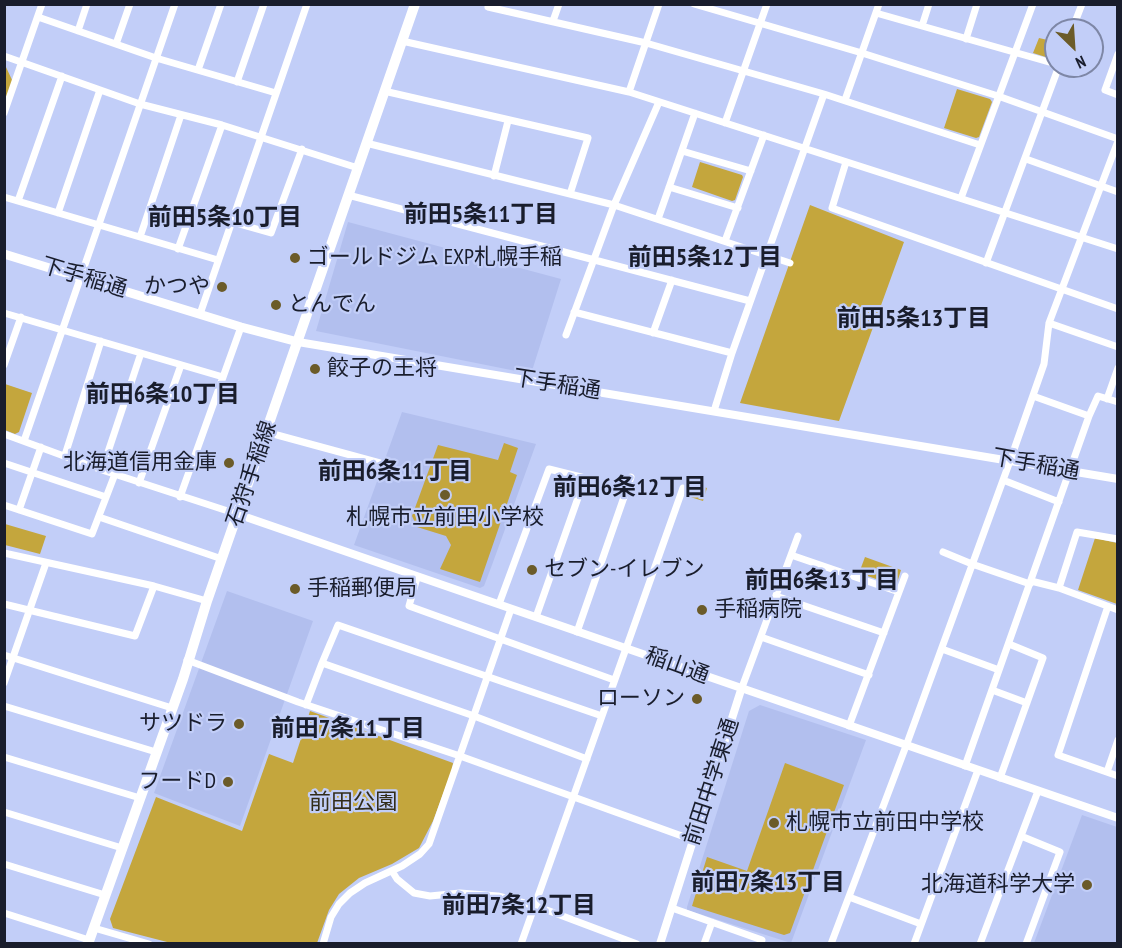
<!DOCTYPE html>
<meta charset="utf-8">
<style>
body{margin:0}
#map{position:relative;width:1122px;height:948px;overflow:hidden;background:#c2cef8;font-family:"PT Sans Narrow",sans-serif}
canvas{display:block}
.frame{position:absolute;inset:0;border:6px solid #191d2c;pointer-events:none}
.north{position:absolute;left:1044px;top:18px;width:60px;height:60px;box-sizing:border-box;background:#c2cef8;border:2px solid #7e87a6;border-radius:50%;rotate:155deg;font-size:16px;font-weight:700;line-height:24px;text-align:center;color:#191d2c}
.north::after{content:'';display:block;margin:auto;width:21px;height:27px;background:#6b5b29;clip-path:polygon(50% 0,100% 100%,50% 72%,0 100%)}
</style>
<div id="map">
<canvas width="1122" height="948"></canvas>
<div class="frame"></div>
<div class="north">N</div>
</div>
<script>
const ctx = document.querySelector('canvas').getContext('2d');
ctx.lineJoin = 'round';
function paint(path, color) { ctx.fillStyle = color; ctx.fill(path, 'evenodd'); }
const shape = rows => new Path2D(rows.map(r => 'M' + r).join(''));
function trace(path, color, width, dash) { ctx.strokeStyle = color; ctx.lineWidth = width; ctx.lineCap = dash ? 'butt' : 'round'; ctx.setLineDash(dash || []); ctx.stroke(path); }
function label(font, color, halo, rows, align = 'center') {
  ctx.font = font + ' "PT Sans Narrow","Noto Sans JP",sans-serif'; ctx.lineWidth = 4.5; ctx.setLineDash([]); ctx.textBaseline = 'middle'; ctx.strokeStyle = halo; ctx.fillStyle = color; for (const [text, x, y, turn = 0] of rows) {
    ctx.save(); ctx.translate(x, y); ctx.rotate((+turn || 0) * Math.PI / 180); ctx.textAlign = isNaN(turn) ? turn : align; if (halo) ctx.strokeText(text, 0, 0); ctx.fillText(text, 0, 0); ctx.restore();
  }
}
paint(shape([
 [348,222,561,279,531,374,316,331],
 [402,412,536,444,492,565,484,586,480,588,354,545],
 [227,591,313,621,240,826,154,793],
 [760,705,866,740,791,943,687,910,687,907,749,711],
 [1082,815,1117,827,1117,943,1034,943]
]), '#b2bfee');
paint(shape([
 [1039,38,1056,42,1055,58,1052,59,1033,53],
 [5,65,13,82,5,107],
 [957,89,990,99,992,102,979,137,976,138,944,128],
 [700,162,742,175,743,177,735,200,732,201,692,187],
 [810,205,904,242,839,421,740,403],
 [5,384,32,393,19,432,15,434,5,430],
 [504,443,518,448,510,472,517,475,480,582,440,569,451,545,446,536,417,527,412,516,438,445,498,460],
 [689,482,707,488,703,501,684,495],
 [5,524,46,536,40,554,5,545],
 [1095,538,1117,543,1117,604,1078,590],
 [865,557,901,570,897,583,893,585,859,573],
 [310,711,453,763,452,770,433,821,419,848,392,864,359,878,339,894,329,910,317,943,171,943,113,928,110,919,156,797,242,831,269,754,293,763],
 [785,763,844,785,790,933,784,935,692,906,707,857,747,871]
]), '#c4a63d');
trace(shape([
 [489,4,488,7,646,43,824,94,980,145],
 [694,4,862,53,998,96,1118,139],
 [876,13,1056,64],
 [38,17,156,58,276,93],
 [553,21,559,4],
 [922,26,929,4],
 [1072,30,1082,4],
 [78,31,87,4],
 [966,39,977,4],
 [402,41,629,92,1118,249],
 [116,44,130,4],
 [1118,54,1105,90,1118,95],
 [4,56,140,104,222,125,358,168],
 [198,70,221,4],
 [237,82,264,4],
 [384,91,588,138,570,194],
 [629,92,659,4],
 [845,100,879,4],
 [4,113,42,4],
 [725,123,767,4],
 [366,143,614,205,790,263],
 [682,151,751,171],
 [1026,159,1118,192],
 [846,162,832,208,1118,309],
 [494,176,508,121],
 [669,187,738,208],
 [348,195,750,301],
 [4,197,218,260],
 [961,198,1033,4],
 [18,201,62,76],
 [58,213,100,90],
 [658,219,695,113],
 [232,222,271,233,302,149],
 [140,237,181,115],
 [725,241,764,135],
 [178,249,222,125],
 [986,263,1059,66],
 [574,312,732,353],
 [4,313,223,377],
 [200,314,307,4],
 [1049,323,1118,347],
 [653,333,672,280],
 [566,335,614,205,659,102],
 [4,365,21,317],
 [1033,396,1089,416],
 [1107,399,1118,368],
 [714,411,732,353,824,94],
 [266,432,380,463],
 [4,434,102,470,237,514],
 [24,441,175,4],
 [65,455,101,341],
 [4,463,106,497],
 [102,470,141,353],
 [1003,480,1059,502],
 [139,483,181,365],
 [180,497,241,327],
 [4,505,92,534,115,474],
 [19,510,41,447],
 [99,517,222,559],
 [943,552,972,564,1030,584],
 [4,553,154,586,207,601],
 [791,555,899,592],
 [417,578,409,606,614,680],
 [1031,581,1059,588,1118,610],
 [1059,588,1077,532,1118,539],
 [776,596,884,633],
 [4,604,135,636,154,586],
 [499,604,549,469,585,478,536,617],
 [1108,606,1058,755,1118,776],
 [577,632,631,477],
 [761,637,869,675],
 [942,649,999,670],
 [4,655,172,708],
 [187,660,298,702,460,756,693,840],
 [322,663,338,625,602,716],
 [4,683,46,563],
 [741,690,798,536],
 [992,690,1027,703],
 [306,705,322,663,474,716,587,759],
 [4,706,156,752],
 [849,726,905,576],
 [4,757,140,798],
 [965,766,1089,416,1098,396,1118,402],
 [1107,772,1118,740],
 [1000,778,1043,658,1009,644],
 [4,812,122,848],
 [1021,836,1060,852,1026,944],
 [4,864,105,895],
 [392,871,397,879,414,893,430,896,460,893,498,896,536,906,637,944],
 [849,897,921,924],
 [672,908,762,940,761,944],
 [4,913,89,940],
 [94,928,149,944],
 [323,944,331,917,339,904,350,893,365,883,402,866,420,854,429,844,511,609],
 [521,944,683,488],
 [704,944,712,922],
 [831,944,906,746,1010,461,1044,364,1049,323,1118,141],
 [914,944,978,770],
 [980,944,1038,791]
]), '#fff', 7);
trace(shape([
 [298,342,1118,479],
 [237,514,1118,818],
 [660,944,741,690]
]), '#fff', 8);
trace(shape([
 [4,254,241,327,298,342]
]), '#fff', 9);
trace(shape([
 [88,944,183,679,207,601,415,4]
]), '#fff', 10);
for (const [x, y, r, color] of [
 [295,258,6,"#6b5b29"],
 [222,287,6,"#6b5b29"],
 [276,305,6,"#6b5b29"],
 [315,369,6,"#6b5b29"],
 [229,463,6,"#6b5b29"],
 [445,495,6,"#6b5b29"],
 [532,570,6,"#6b5b29"],
 [295,589,6,"#6b5b29"],
 [702,610,6,"#6b5b29"],
 [697,699,6,"#6b5b29"],
 [239,724,6,"#6b5b29"],
 [228,782,6,"#6b5b29"],
 [774,823,6,"#6b5b29"],
 [1087,885,6,"#6b5b29"]
]) { const dot = new Path2D(); dot.arc(x, y, r, 0, 2 * Math.PI); ctx.fillStyle = color; ctx.fill(dot); trace(dot, '#c2cef8', 2); }
label('22px', '#191d2c', '#c2cef8', [
 ["ゴールドジム EXP札幌手稲",307,258],
 ["かつや",210,287,"right"],
 ["とんでん",288,305],
 ["餃子の王将",327,369],
 ["北海道信用金庫",217,463,"right"],
 ["札幌市立前田小学校",445,518,"center"],
 ["セブン-イレブン",544,570],
 ["手稲郵便局",307,589],
 ["手稲病院",714,610],
 ["ローソン",685,699,"right"],
 ["サツドラ",227,724,"right"],
 ["フードD",216,782,"right"],
 ["札幌市立前田中学校",786,823],
 ["北海道科学大学",1075,885,"right"]
], 'left');
label('22px', '#191d2c', '#c2cef8', [
 ["下手稲通",84,278,17],
 ["下手稲通",557,385,9],
 ["下手稲通",1036,465,10],
 ["石狩手稲線",252,474,-71],
 ["稲山通",677,666,20],
 ["前田中学東通",712,782,-72]
]);
label('22px', '#322c19', '#c2cef8', [
 ["前田公園",353,803]
]);
label('bold 24px', '#191d2c', '#c2cef8', [
 ["前田5条11丁目",481,215],
 ["前田5条10丁目",225,218],
 ["前田5条12丁目",705,258],
 ["前田5条13丁目",914,319],
 ["前田6条10丁目",163,395],
 ["前田6条11丁目",395,472],
 ["前田6条12丁目",630,488],
 ["前田6条13丁目",822,581],
 ["前田7条11丁目",348,729],
 ["前田7条13丁目",768,883],
 ["前田7条12丁目",519,906]
]);
</script>
